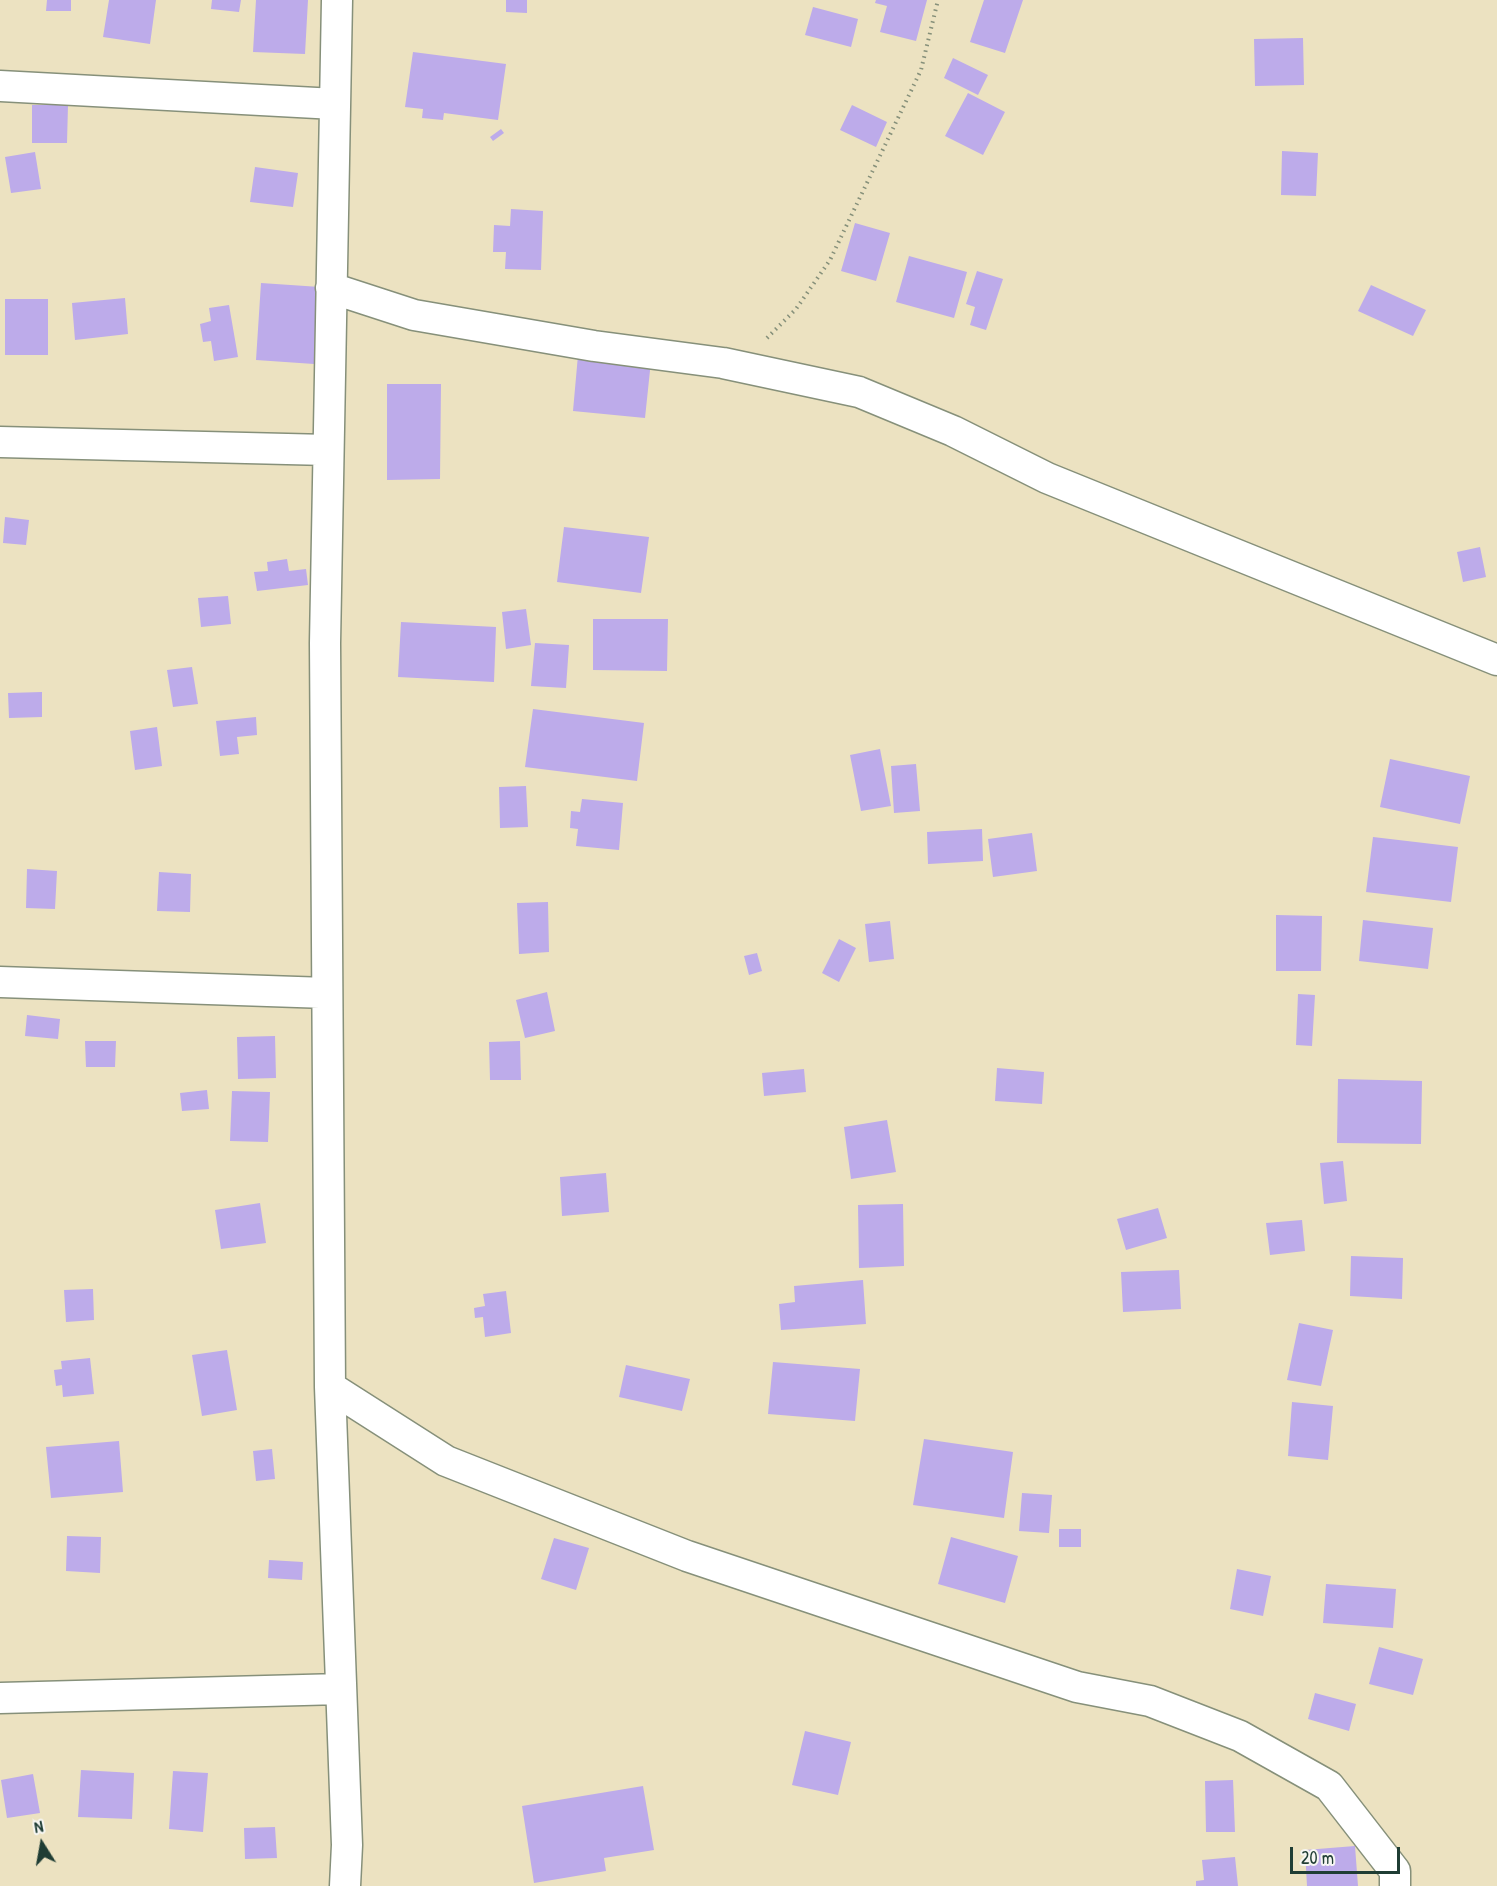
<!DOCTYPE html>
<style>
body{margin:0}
#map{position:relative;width:1497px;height:1886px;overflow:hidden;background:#ece2c1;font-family:"Patrick Hand",sans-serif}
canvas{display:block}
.north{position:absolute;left:12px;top:1814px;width:60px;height:60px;-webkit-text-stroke:4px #f6f6f2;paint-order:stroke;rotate:349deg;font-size:16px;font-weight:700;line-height:24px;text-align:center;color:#1f3d34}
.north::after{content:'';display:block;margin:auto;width:21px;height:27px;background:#1f3d34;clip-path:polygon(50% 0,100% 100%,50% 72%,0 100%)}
.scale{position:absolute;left:1290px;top:1847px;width:110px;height:27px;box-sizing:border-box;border:3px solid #1f3d34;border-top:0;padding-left:8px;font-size:18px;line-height:21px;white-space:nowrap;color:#1f3d34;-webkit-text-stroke:4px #f6f6f2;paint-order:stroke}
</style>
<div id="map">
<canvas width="1497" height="1886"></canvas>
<div class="north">N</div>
<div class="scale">20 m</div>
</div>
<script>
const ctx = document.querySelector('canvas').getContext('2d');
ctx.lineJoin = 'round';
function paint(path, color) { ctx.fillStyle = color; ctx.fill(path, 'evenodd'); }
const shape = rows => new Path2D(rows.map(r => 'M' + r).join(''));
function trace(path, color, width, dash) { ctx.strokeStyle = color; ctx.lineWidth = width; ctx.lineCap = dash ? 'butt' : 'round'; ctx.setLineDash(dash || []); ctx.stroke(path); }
paint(shape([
 [47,0,71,0,71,11,46,11],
 [109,0,156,0,150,44,103,37],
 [212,0,241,0,239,12,211,9],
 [256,0,308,0,305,54,253,52],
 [506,0,527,0,527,13,506,12],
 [876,0,927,0,916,41,880,32,887,6,875,3],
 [984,0,1023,0,1005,53,970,42],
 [813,7,858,19,851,47,805,35],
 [1303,38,1304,85,1255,86,1254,39],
 [413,52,506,64,498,120,444,113,443,120,422,118,423,109,405,107],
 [953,58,988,75,978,95,944,78],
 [968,93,1005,112,983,155,945,136],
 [32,105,68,105,67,143,32,143],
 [852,105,887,122,876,147,840,130],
 [501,129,504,133,493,141,490,137],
 [1282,151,1318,153,1316,196,1281,195],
 [35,152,41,189,11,193,5,157],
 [255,167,298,173,293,207,250,202],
 [511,209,543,211,541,270,505,269,506,252,493,252,494,225,510,226],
 [855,223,890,233,876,281,841,271],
 [909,256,967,272,954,318,896,302],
 [977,271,1003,279,986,330,970,325,975,307,966,304],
 [261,283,320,287,314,364,256,360],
 [1371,285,1426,310,1413,336,1358,311],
 [125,298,128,334,75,340,72,303],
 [5,299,48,299,48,355,5,355],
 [229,305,238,357,214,361,211,341,203,342,200,324,211,321,209,308],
 [578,355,651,361,645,418,573,411],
 [387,384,441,384,440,479,387,480],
 [5,517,29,520,26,545,3,543],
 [564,527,649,537,641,593,557,582],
 [1480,547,1486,577,1463,582,1457,552],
 [287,559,289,571,306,569,308,585,257,591,254,572,268,571,267,562],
 [228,596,231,624,201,627,198,598],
 [526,609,531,645,506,649,502,612],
 [593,619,668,619,667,671,593,670],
 [401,622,496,627,494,682,398,677],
 [535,643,569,645,566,688,531,686],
 [192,667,198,704,173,707,167,670],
 [42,692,42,717,9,718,8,693],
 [533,709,644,723,637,781,525,767],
 [256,717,257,735,237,737,239,754,220,756,216,721],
 [157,727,162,766,135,770,130,731],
 [880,749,891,806,861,811,850,755],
 [1390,759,1470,776,1460,824,1380,807],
 [916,764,920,811,894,813,891,766],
 [526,786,528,827,500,828,499,787],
 [582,799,623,803,619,850,576,846,578,829,570,828,571,811,580,812],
 [982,829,983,861,928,864,927,832],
 [1032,833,1037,871,993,877,988,839],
 [1373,837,1458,847,1451,902,1366,892],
 [27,869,57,871,55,909,26,908],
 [159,872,191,874,190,912,157,911],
 [548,902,549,952,519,954,517,903],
 [1276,915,1322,916,1321,971,1276,971],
 [1363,920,1433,928,1428,969,1359,961],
 [890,921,894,959,869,962,865,924],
 [839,939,856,948,839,982,822,973],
 [757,953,762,971,749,975,744,956],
 [547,992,555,1031,525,1038,516,1000],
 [1298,994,1315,995,1312,1046,1296,1045],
 [27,1015,60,1019,58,1039,25,1036],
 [275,1036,276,1078,238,1079,237,1037],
 [85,1041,116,1041,115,1067,86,1067],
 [520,1041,521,1080,490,1080,489,1042],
 [997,1068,1044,1072,1042,1104,995,1101],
 [804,1069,806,1092,764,1096,762,1073],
 [1338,1079,1422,1081,1421,1144,1337,1143],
 [207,1090,209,1109,182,1111,180,1093],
 [232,1091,270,1092,268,1142,230,1141],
 [887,1120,896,1172,851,1179,844,1127],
 [1343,1161,1347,1201,1324,1204,1320,1163],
 [606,1173,609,1212,562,1216,560,1177],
 [260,1203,266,1243,221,1249,215,1210],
 [903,1204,904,1266,859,1268,858,1205],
 [1158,1208,1167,1238,1126,1250,1117,1219],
 [1302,1220,1305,1251,1270,1255,1266,1223],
 [1351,1256,1403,1258,1402,1299,1350,1296],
 [1179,1270,1181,1309,1123,1312,1121,1272],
 [863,1280,866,1324,781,1330,779,1304,795,1302,794,1286],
 [93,1289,94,1320,66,1322,64,1290],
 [506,1291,511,1333,485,1337,483,1317,475,1318,474,1308,485,1306,483,1294],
 [1299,1323,1333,1330,1321,1386,1287,1380],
 [227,1350,237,1410,202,1416,192,1355],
 [90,1358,94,1394,63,1397,62,1385,56,1386,54,1370,62,1369,61,1361],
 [773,1362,860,1369,855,1421,768,1414],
 [626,1365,690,1379,682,1411,619,1397],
 [1292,1402,1333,1406,1328,1460,1288,1456],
 [924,1439,1013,1452,1004,1518,913,1505],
 [119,1441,123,1492,51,1498,46,1447],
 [272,1449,275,1479,256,1481,253,1451],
 [1022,1493,1052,1495,1049,1533,1019,1531],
 [1059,1529,1081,1529,1081,1547,1059,1547],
 [67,1536,101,1537,100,1573,66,1571],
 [951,1537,1018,1556,1005,1603,938,1584],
 [554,1538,589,1548,576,1590,541,1579],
 [269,1560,303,1562,302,1580,268,1578],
 [1237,1569,1271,1576,1263,1616,1230,1609],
 [1326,1584,1396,1589,1393,1628,1323,1623],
 [1379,1647,1423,1659,1413,1695,1369,1684],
 [1315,1693,1356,1704,1349,1731,1308,1719],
 [805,1731,851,1742,838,1795,792,1785],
 [81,1770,134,1773,132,1819,78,1817],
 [173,1771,208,1773,203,1832,169,1829],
 [33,1774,40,1813,7,1818,1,1780],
 [1233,1780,1235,1832,1206,1832,1205,1781],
 [643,1786,654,1850,604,1858,606,1871,534,1883,522,1806],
 [275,1827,277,1858,245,1859,244,1828],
 [1355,1846,1358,1886,1307,1886,1305,1850],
 [1235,1857,1238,1886,1196,1886,1196,1881,1204,1880,1202,1860]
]), '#bdabea');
const street = shape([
 [337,0,325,643,330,1387,347,1845,345,1886],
 [0,86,335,104],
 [331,288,414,315,594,346,723,363,859,392,953,431,1047,478,1497,660],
 [0,442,328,450],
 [0,982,327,993],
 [330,1387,446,1461,687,1556,1077,1687,1150,1701,1240,1736,1329,1786,1395,1871,1395,1886],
 [0,1698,341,1689]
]);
trace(street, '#86907a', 33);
trace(shape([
 [767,338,796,309,830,260,921,70,938,0]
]), '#86907a', 4, [1.5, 4.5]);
trace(street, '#fff', 30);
</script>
